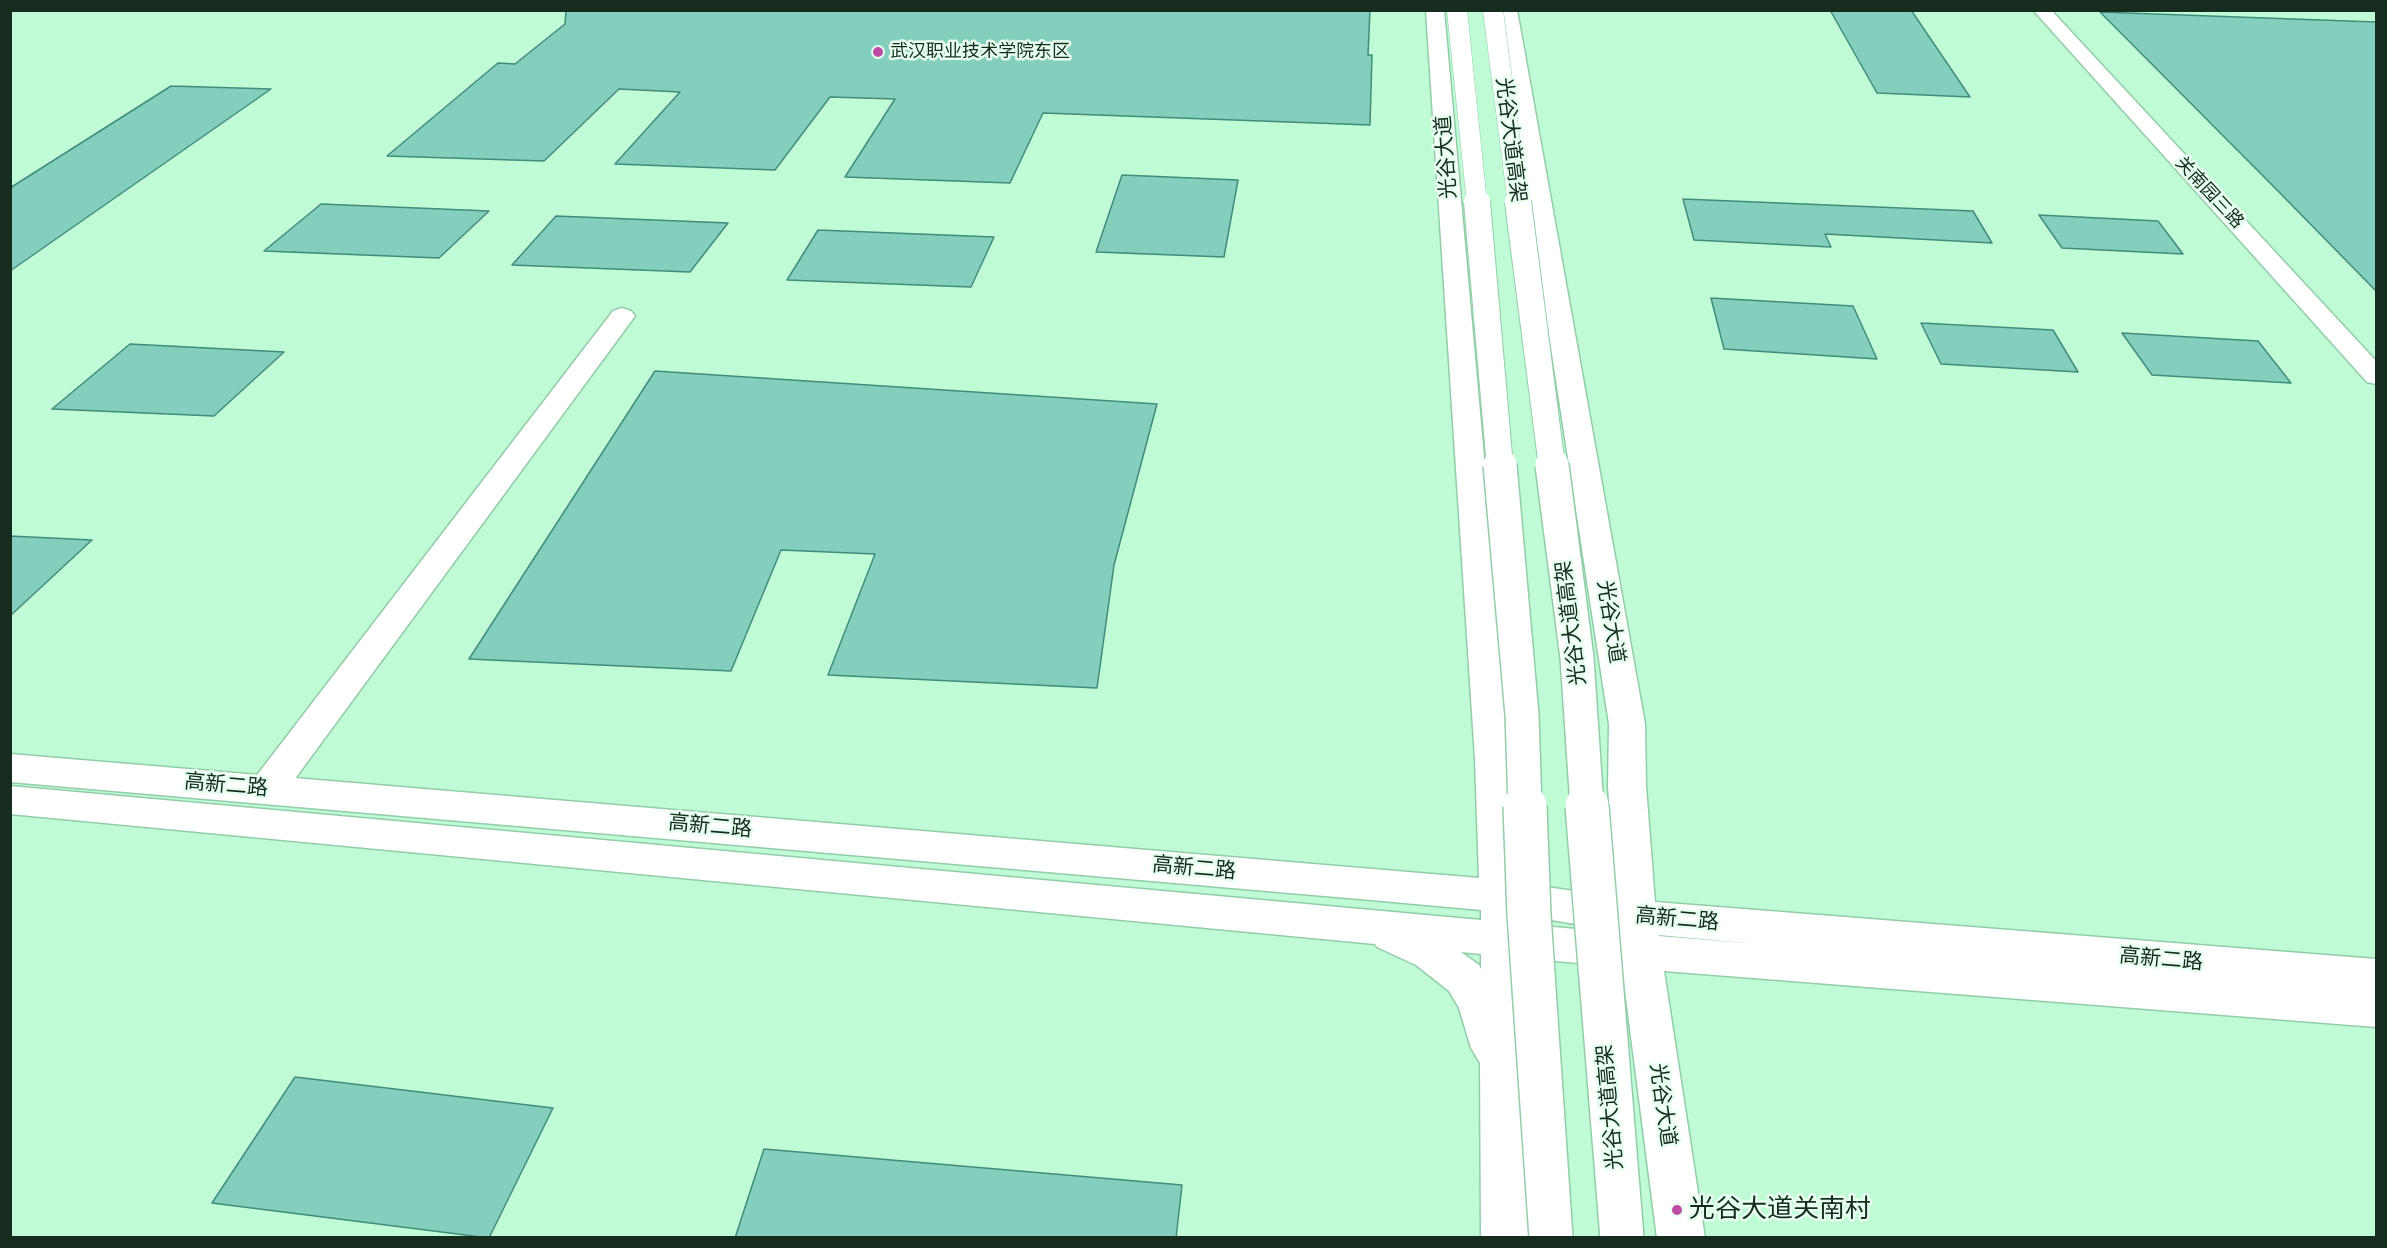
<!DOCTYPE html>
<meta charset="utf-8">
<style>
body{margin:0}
#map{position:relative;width:2387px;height:1248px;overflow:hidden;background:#bffbd5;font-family:"Varela Round",sans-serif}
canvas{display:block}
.frame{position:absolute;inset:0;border:12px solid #152c1f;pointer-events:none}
</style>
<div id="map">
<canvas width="2387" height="1248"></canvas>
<div class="frame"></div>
</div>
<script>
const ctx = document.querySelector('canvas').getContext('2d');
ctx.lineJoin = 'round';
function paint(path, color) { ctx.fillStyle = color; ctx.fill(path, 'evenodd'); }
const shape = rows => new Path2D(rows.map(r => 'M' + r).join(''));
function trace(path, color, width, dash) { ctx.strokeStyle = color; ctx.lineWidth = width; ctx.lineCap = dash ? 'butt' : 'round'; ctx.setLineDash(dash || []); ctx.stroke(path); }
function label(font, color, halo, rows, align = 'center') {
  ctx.font = font + ' "Varela Round","Noto Sans SC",sans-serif'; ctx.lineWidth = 5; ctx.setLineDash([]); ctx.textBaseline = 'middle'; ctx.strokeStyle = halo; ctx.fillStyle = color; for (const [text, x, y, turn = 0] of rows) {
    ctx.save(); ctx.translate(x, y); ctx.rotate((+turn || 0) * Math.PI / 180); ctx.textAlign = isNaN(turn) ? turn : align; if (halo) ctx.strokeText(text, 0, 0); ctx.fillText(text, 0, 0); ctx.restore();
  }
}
const building = shape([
 [566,10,1370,10,1368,55,1372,55,1370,125,1043,113,1010,183,845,177,895,99,830,97,775,170,615,164,680,92,619,89,544,161,387,156,498,63,515,64,565,24,566,10],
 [1830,10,1911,10,1970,97,1877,93,1830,10],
 [2100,12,2376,22,2376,291,2277,190,2100,12],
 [171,86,271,89,10,271,10,188,171,86],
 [1122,175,1238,180,1224,257,1096,252,1122,175],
 [1683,199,1973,211,1992,243,1825,234,1831,247,1694,240,1683,199],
 [321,204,489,211,439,258,264,251,321,204],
 [2039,215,2158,221,2183,254,2062,248,2039,215],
 [556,216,728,223,690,272,512,265,556,216],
 [818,230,994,237,971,287,787,280,818,230],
 [1711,298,1853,306,1877,359,1724,349,1711,298],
 [1921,323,2053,330,2078,372,1941,364,1921,323],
 [2122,333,2258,341,2291,383,2152,375,2122,333],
 [130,344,284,352,214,416,52,409,130,344],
 [655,371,1157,404,1114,565,1097,688,828,675,875,554,781,550,731,671,469,659,655,371],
 [10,536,92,540,10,616,10,536],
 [295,1077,553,1108,489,1238,212,1203,295,1077],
 [764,1149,1182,1185,1176,1238,735,1238,764,1149]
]);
paint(building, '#83cebc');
trace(building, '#418c7b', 1.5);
const minor = shape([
 [2033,10,2051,10,2376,361,2376,384,2367,382,2033,10],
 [622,308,631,311,635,316,280,799,267,803,254,799,248,789,254,779,613,311,622,308]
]);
const major = shape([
 [1426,10,1444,10,1511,759,1519,883,1615,897,1608,786,1609,724,1499,10,1517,10,1645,724,1646,786,1655,902,2376,959,2376,1027,1664,971,1705,1238,1657,1238,1622,967,1523,958,1529,1238,1481,1238,1480,1063,1471,1048,1459,1008,1449,991,1416,965,1377,947,1375,944,10,814,10,786,1481,920,1481,910,1382,901,10,782,10,754,1479,878,1475,759,1426,10],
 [1521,915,1618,931,1618,933,1522,924,1521,915],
 [1659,935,1757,944,1659,936,1659,935],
 [1461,952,1481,954,1481,969,1479,965,1461,952]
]);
trace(minor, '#92cda8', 3);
trace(major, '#92cda8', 3);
paint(minor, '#fff');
paint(major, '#fff');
const highwayBridgeFar3 = shape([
 [1457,10,1477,204],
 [1493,10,1518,204]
]);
const highwayBridgeFar2 = shape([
 [1477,202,1500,467],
 [1518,202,1552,467]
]);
const highwayBridgeFar1 = shape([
 [1500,465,1522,715,1525,807],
 [1552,465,1577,658,1587,807]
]);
const highwayBridge = shape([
 [1525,806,1529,915,1551,1238],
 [1587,806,1622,1238]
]);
trace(highwayBridgeFar3, '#92cda8', 21, []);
trace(highwayBridgeFar2, '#92cda8', 28, []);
trace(highwayBridgeFar1, '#92cda8', 36, []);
trace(highwayBridge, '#92cda8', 46, []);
trace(highwayBridgeFar3, '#fff', 20);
trace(highwayBridgeFar2, '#fff', 26);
trace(highwayBridgeFar1, '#fff', 33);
trace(highwayBridge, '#fff', 43);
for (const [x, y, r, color] of [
 [878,52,6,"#be4ba6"],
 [1677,1210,6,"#be4ba6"]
]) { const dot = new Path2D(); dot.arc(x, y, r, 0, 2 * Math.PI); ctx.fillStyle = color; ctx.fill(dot); trace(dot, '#e7ffef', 2); }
label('18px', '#152c1f', '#e7ffef', [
 ["武汉职业技术学院东区",890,52]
], 'left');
label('18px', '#152c1f', '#e7ffef', [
 ["关南园三路",2209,193,47]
]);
label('21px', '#152c1f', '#e7ffef', [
 ["光谷大道高架",1510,140,83],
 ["光谷大道",1447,157,-94],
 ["光谷大道",1610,622,81],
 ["光谷大道高架",1572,623,-97],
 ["高新二路",226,786,5],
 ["高新二路",710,827,5],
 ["高新二路",1194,869,5],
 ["高新二路",1677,920,5],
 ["高新二路",2161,960,5],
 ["光谷大道",1662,1105,82],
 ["光谷大道高架",1611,1107,-95]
]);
label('26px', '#152c1f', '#e7ffef', [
 ["光谷大道关南村",1689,1210]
], 'left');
</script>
